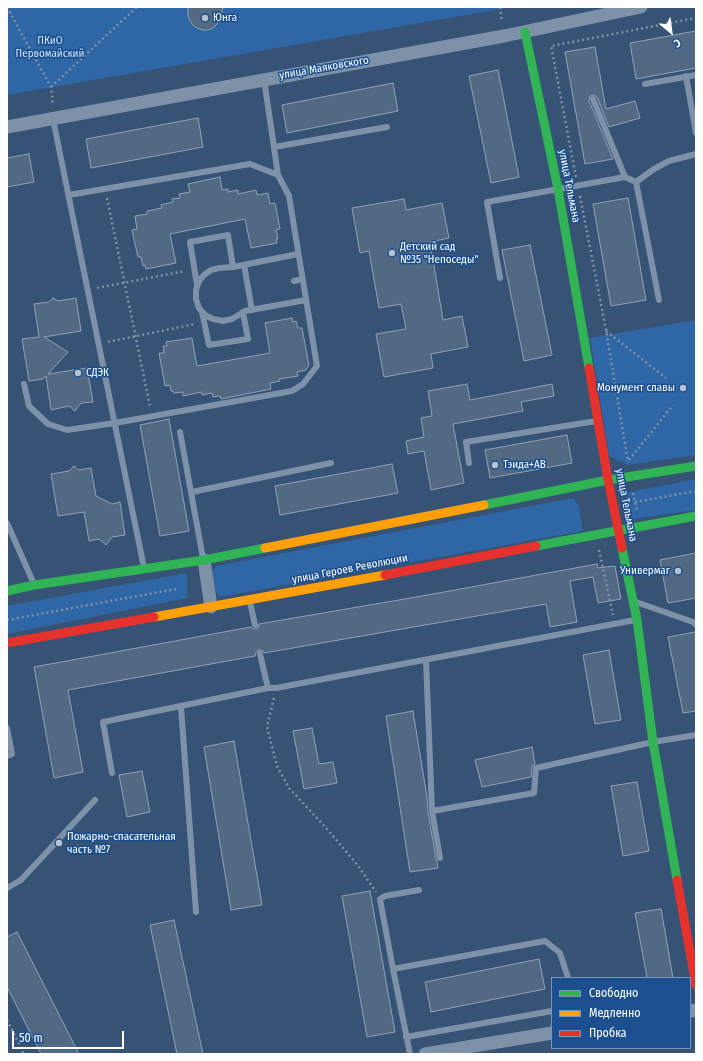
<!DOCTYPE html>
<meta charset="utf-8">
<style>
body{margin:0}
#map{position:relative;width:703px;height:1061px;overflow:hidden;background:#365274;font-family:"Fira Sans Condensed",sans-serif}
canvas{display:block}
.frame{position:absolute;inset:0;border:8px solid #fff;pointer-events:none}
.legend{position:absolute;left:551px;top:977px;width:140px;height:72px;box-sizing:border-box;background:#1b4f8f;border:1px solid #7695bc;margin:0;padding:5px 7px;list-style:none;font-size:12px;color:#fff}
.legend li{display:flex;align-items:center;gap:8px;height:20px}
.legend b{width:20px;border:1px solid #7695bc}
.north{position:absolute;left:651px;top:12px;width:40px;height:40px;-webkit-text-stroke:3px #1b4f8f;paint-order:stroke;rotate:151deg;font-size:11px;font-weight:700;line-height:16px;text-align:center;color:#fff}
.north::after{content:'';display:block;margin:auto;width:14px;height:18px;background:#fff;clip-path:polygon(50% 0,100% 100%,50% 72%,0 100%)}
.scale{position:absolute;left:12px;top:1031px;width:112px;height:18px;box-sizing:border-box;border:2px solid #fff;border-top:0;padding-left:5px;font-size:12px;line-height:14px;white-space:nowrap;color:#fff;-webkit-text-stroke:3px #1b4f8f;paint-order:stroke}
</style>
<div id="map">
<canvas width="703" height="1061"></canvas>
<div class="frame"></div>
<ul class="legend">
<li><b style="height:5px;background:#30b455"></b>Свободно</li>
<li><b style="height:5px;background:#ff9f0a"></b>Медленно</li>
<li><b style="height:5px;background:#e5322d"></b>Пробка</li>
</ul>
<div class="north">С</div>
<div class="scale">50 m</div>
</div>
<script>
const ctx = document.querySelector('canvas').getContext('2d');
ctx.lineJoin = 'round';
function paint(path, color) { ctx.fillStyle = color; ctx.fill(path, 'evenodd'); }
const shape = rows => new Path2D(rows.map(r => 'M' + r).join(''));
function trace(path, color, width, dash) { ctx.strokeStyle = color; ctx.lineWidth = width; ctx.lineCap = dash ? 'butt' : 'round'; ctx.setLineDash(dash || []); ctx.stroke(path); }
function label(font, color, halo, rows, align = 'center') {
  ctx.font = font + ' "Fira Sans Condensed",sans-serif'; ctx.lineWidth = 3; ctx.setLineDash([]); ctx.textBaseline = 'middle'; ctx.strokeStyle = halo; ctx.fillStyle = color; for (const [text, x, y, turn = 0] of rows) {
    ctx.save(); ctx.translate(x, y); ctx.rotate((+turn || 0) * Math.PI / 180); ctx.textAlign = isNaN(turn) ? turn : align; if (halo) ctx.strokeText(text, 0, 0); ctx.fillText(text, 0, 0); ctx.restore();
  }
}
paint(shape([
 [7,7,512,7,7,95],
 [696,320,696,455,628,465,609,456,590,338],
 [696,479,696,510,634,519,628,512,625,505,626,496,630,492],
 [574,498,579,507,583,531,220,597,213,588,212,573,216,566],
 [187,573,187,598,7,634,7,606]
]), '#2f66a5');
const building = shape([
 [188,7,223,7,220,20,217,24,213,28,208,30,203,30,197,28,193,25,190,21,188,16,188,7],
 [696,31,696,68,636,79,630,43,696,31],
 [595,47,606,109,635,101,640,118,609,127,597,97,594,95,590,96,589,101,613,159,585,164,565,52,595,47],
 [498,70,519,177,491,183,469,76,498,70],
 [393,83,398,111,287,133,282,105,393,83],
 [198,118,203,147,91,168,86,139,198,118],
 [29,154,34,182,7,187,7,158,29,154],
 [220,177,222,190,228,189,228,192,238,190,238,194,256,190,257,195,268,193,270,204,275,203,280,229,276,230,278,239,276,239,277,243,251,248,245,219,170,234,176,263,146,269,145,265,143,266,141,257,138,257,132,230,137,229,135,216,147,214,147,211,162,208,161,205,173,202,172,199,180,198,179,194,190,192,188,184,220,177],
 [628,198,646,300,611,306,593,204,628,198],
 [404,199,406,210,442,203,449,238,430,242,443,320,462,316,468,347,431,354,433,368,384,377,376,334,406,329,401,304,379,308,369,251,360,253,352,208,404,199],
 [530,245,552,355,524,361,502,250,530,245],
 [53,298,58,301,76,298,81,331,44,337,68,352,48,374,87,368,93,402,81,403,75,411,69,406,51,410,46,376,43,379,29,381,22,339,39,337,34,304,49,302,53,298],
 [292,318,293,322,296,321,298,328,302,328,309,365,306,370,297,372,298,376,279,379,280,381,270,383,271,389,221,399,220,396,213,397,212,393,202,395,202,392,183,396,183,392,174,393,173,391,171,391,170,385,165,386,159,353,164,353,163,346,167,346,166,342,192,338,197,366,270,353,265,323,292,318],
 [467,384,470,400,552,384,554,396,521,402,523,411,453,424,464,483,431,490,424,451,408,454,406,441,424,437,421,418,432,416,428,391,467,384],
 [169,419,189,531,160,536,140,425,169,419],
 [567,435,572,463,490,478,485,450,567,435],
 [392,464,398,493,280,515,275,486,392,464],
 [74,466,79,470,91,468,96,496,112,504,120,502,125,535,112,537,106,545,99,539,89,541,84,512,58,516,51,474,69,471,74,466],
 [696,553,696,598,668,603,660,560,696,553],
 [597,564,598,568,615,566,621,599,598,603,593,577,570,581,577,622,550,627,546,604,264,653,263,651,259,650,256,652,255,656,68,690,83,772,54,778,34,667,251,627,253,629,256,629,258,628,259,624,422,596,597,564],
 [695,632,696,638,696,711,683,713,668,637,695,632],
 [609,650,621,720,595,724,583,655,609,650],
 [413,711,427,797,428,812,436,859,437,861,438,868,410,872,386,716,413,711],
 [312,728,319,764,333,762,337,783,304,789,293,731,312,728],
 [234,741,262,905,231,910,204,747,234,741],
 [532,747,535,764,533,765,532,767,531,777,482,787,475,760,532,747],
 [142,771,150,812,127,817,119,775,142,771],
 [637,782,649,851,623,856,611,786,637,782],
 [370,891,395,1032,367,1037,342,896,370,891],
 [661,909,673,978,647,978,635,913,661,909],
 [174,920,203,1054,177,1054,150,925,174,920],
 [17,932,79,1054,41,1054,7,987,7,937,17,932],
 [539,959,545,989,431,1012,425,982,539,959]
]);
paint(building, '#526984');
trace(building, '#92a2b6', 1);
trace(shape([
 [7,7,51,87,53,105],
 [500,7,502,22],
 [51,87,137,7],
 [576,177,551,46,696,18],
 [580,196,606,330,628,462],
 [107,198,150,406],
 [97,288,185,271],
 [606,331,666,378],
 [108,342,195,324],
 [629,460,673,405],
 [633,493,637,511],
 [635,502,696,491],
 [599,550,613,615],
 [7,620,176,589],
 [274,698,267,727,277,766,289,788,328,830,359,867,376,892],
 [7,1020,24,1054]
]), '#7d92a8', 2.5, [2, 3]);
trace(shape([
 [686,76,696,133],
 [264,79,278,175],
 [645,84,696,75],
 [593,99,625,177],
 [53,119,144,568],
 [274,147,387,127],
 [636,182,654,169,669,161,696,154],
 [298,254,233,267,219,268,211,270,204,275,199,281,196,290,196,299,199,308,205,315,213,319,223,321,232,319,245,311,306,300],
 [244,265,252,310],
 [500,278,487,202,625,177,636,182,659,300],
 [294,281,302,279],
 [197,285,190,242,228,235,233,267],
 [202,312,209,345,248,339,243,312],
 [24,384,29,406,48,424,67,430,115,423,292,391,303,384,317,366,289,196,278,175,250,164,69,195],
 [180,432,203,558],
 [469,463,466,442,596,421],
 [192,492,331,463],
 [7,523,34,584],
 [250,602,255,625],
 [636,602,693,622,696,625],
 [260,654,268,688],
 [426,660,432,811,440,858],
 [181,707,196,912],
 [7,728,12,754,7,756],
 [112,773,103,722,268,688,276,688,635,620],
 [432,811,534,793,536,768,653,742,696,735],
 [7,888,21,880,95,800],
 [393,969,380,899,385,896,419,890],
 [406,1037,552,1011],
 [410,1054,393,969,545,941,560,953,568,978]
]), '#7d92a8', 6);
trace(shape([
 [7,127,504,36,641,7],
 [204,560,211,607],
 [690,1011,696,1010],
 [425,1054,552,1033]
]), '#7d92a8', 13);
trace(shape([
 [525,32,558,189,589,368],
 [484,505,608,480,696,466],
 [536,546,696,516],
 [622,548,637,620,653,742,677,880],
 [7,591,34,585,204,560,265,548]
]), '#30b455', 9);
trace(shape([
 [265,548,484,505],
 [154,617,385,575]
]), '#ff9f0a', 9);
trace(shape([
 [589,368,608,480,622,548],
 [385,575,536,546],
 [7,643,154,617],
 [677,880,696,985]
]), '#e5322d', 9);
for (const [x, y, r, color] of [
 [205,18,4,"#b9c2ce"],
 [392,253,4,"#b9c2ce"],
 [78,373,4,"#b9c2ce"],
 [683,388,4,"#b9c2ce"],
 [495,465,4,"#b9c2ce"],
 [678,571,4,"#b9c2ce"],
 [59,843,4,"#b9c2ce"]
]) { const dot = new Path2D(); dot.arc(x, y, r, 0, 2 * Math.PI); ctx.fillStyle = color; ctx.fill(dot); trace(dot, '#1b4f8f', 1.5); }
label('11px', '#fff', '#1b4f8f', [
 ["Юнга",213,18],
 ["Детский сад",400,247],
 ["№35 \"Непоседы\"",400,260],
 ["СДЭК",86,373],
 ["Монумент славы",675,388,"right"],
 ["Тэида+АВ",503,465],
 ["Универмаг",670,571,"right"],
 ["Пожарно-спасательная",67,837],
 ["часть №7",67,850]
], 'left');
label('11px', '#cfe3fa', '#1b4f8f', [
 ["ПКиО",50,41],
 ["Первомайский",50,54]
]);
label('11px', '#fff', '#1b4f8f', [
 ["улица Маяковского",324,68,-10],
 ["улица Тельмана",569,186,79],
 ["улица Тельмана",626,505,79],
 ["улица Героев Революции",350,569,-11]
]);
</script>
